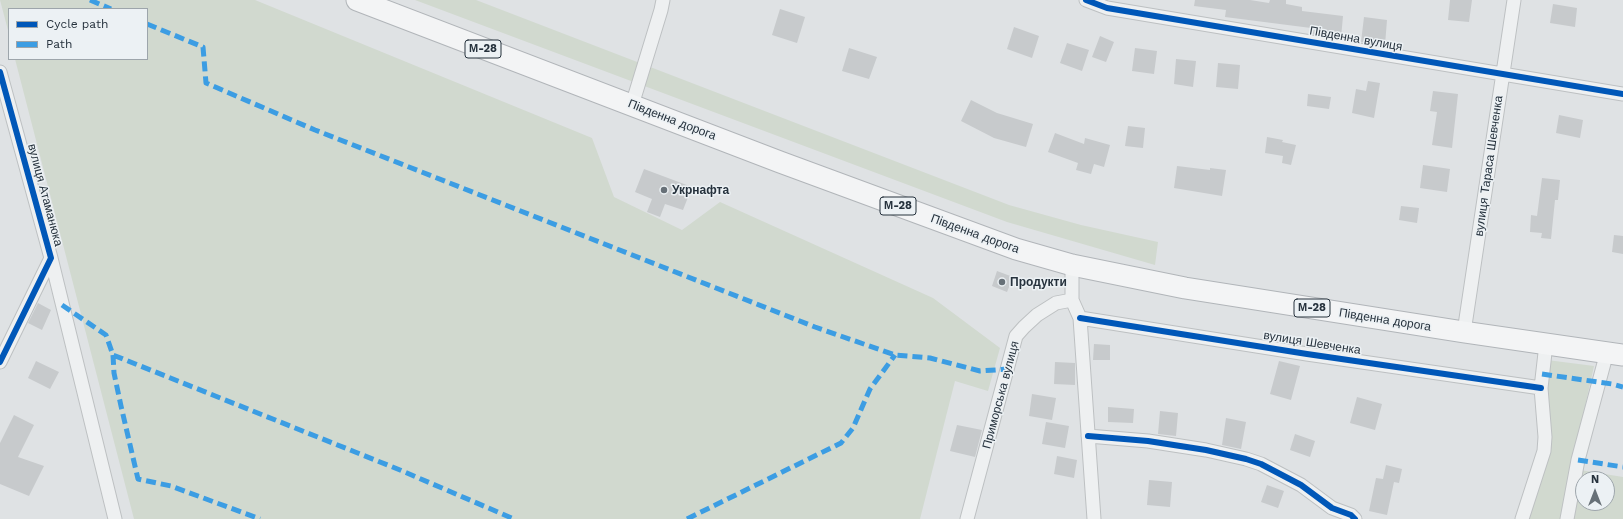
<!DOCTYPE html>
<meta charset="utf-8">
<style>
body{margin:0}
#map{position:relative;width:1623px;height:519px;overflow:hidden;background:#dfe2e4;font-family:"Work Sans",sans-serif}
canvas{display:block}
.legend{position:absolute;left:8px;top:8px;width:140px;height:52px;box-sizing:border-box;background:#ecf1f4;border:1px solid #9da5ab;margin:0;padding:5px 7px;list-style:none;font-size:12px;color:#26323d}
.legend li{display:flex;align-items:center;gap:8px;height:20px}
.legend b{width:20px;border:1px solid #9da5ab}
.north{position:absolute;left:1575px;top:471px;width:40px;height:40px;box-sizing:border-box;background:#ecf1f4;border:1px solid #9da5ab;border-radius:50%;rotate:0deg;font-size:11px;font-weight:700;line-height:16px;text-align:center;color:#26323d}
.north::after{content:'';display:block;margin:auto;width:14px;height:18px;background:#677077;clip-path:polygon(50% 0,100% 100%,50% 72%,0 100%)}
</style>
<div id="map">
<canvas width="1623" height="519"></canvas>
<ul class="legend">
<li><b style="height:5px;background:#0057b8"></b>Cycle path</li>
<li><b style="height:5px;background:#3c9de3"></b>Path</li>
</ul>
<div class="north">N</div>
</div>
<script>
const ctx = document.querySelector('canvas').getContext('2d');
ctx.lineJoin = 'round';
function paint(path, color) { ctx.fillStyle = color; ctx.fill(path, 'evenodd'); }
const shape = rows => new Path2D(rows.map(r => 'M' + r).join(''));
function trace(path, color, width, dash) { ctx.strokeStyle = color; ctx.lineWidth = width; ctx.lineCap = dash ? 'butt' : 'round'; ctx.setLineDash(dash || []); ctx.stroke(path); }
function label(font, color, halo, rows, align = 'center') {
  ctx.font = font + ' "Work Sans",sans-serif'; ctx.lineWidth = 3; ctx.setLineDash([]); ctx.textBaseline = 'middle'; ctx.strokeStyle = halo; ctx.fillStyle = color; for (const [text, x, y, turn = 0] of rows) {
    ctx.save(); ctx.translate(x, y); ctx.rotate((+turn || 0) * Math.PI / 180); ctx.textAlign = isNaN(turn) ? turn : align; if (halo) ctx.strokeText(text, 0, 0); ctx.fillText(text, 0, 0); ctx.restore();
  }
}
paint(shape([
 [0,0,255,0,592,138,614,197,682,230,720,202,933,298,1000,348,988,391,955,381,920,519,134,519,15,59,147,59,147,9,9,9,9,34],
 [415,0,476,0,1009,205,1081,225,1158,242,1155,265,1007,222],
 [1547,360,1594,366,1560,519,1529,519,1548,451,1549,398,1545,385],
 [1580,470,1623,477,1623,519,1571,519],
 [1583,479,1607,479,1607,503,1583,503]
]), '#d1d9cf');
paint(shape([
 [1195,0,1250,0,1269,3,1270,0,1286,0,1286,4,1302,7,1302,11,1343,16,1341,38,1310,34,1311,28,1225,17,1226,10,1194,6],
 [1450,0,1472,0,1469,22,1448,20],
 [1553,4,1577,8,1575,27,1550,23],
 [780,9,805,17,797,43,772,35],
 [1364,17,1387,20,1385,45,1361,42],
 [1014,27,1039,36,1032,58,1007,49],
 [1100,36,1114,42,1106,62,1092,57],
 [1067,43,1089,50,1082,71,1060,63],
 [849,48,877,57,869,79,842,71],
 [1135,48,1157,51,1154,74,1132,71],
 [1176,59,1196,61,1193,87,1174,84],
 [1218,63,1240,65,1238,89,1216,87],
 [1368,81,1380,83,1374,118,1352,113,1356,89,1366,91],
 [1433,91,1458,94,1452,148,1432,145,1437,112,1430,111],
 [1308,94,1331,97,1329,109,1307,106],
 [971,100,997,113,1033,124,1026,147,994,138,961,121],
 [1559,115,1583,120,1580,138,1556,133],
 [1128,126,1145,128,1143,148,1125,146],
 [1055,133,1084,144,1085,138,1110,145,1104,167,1094,164,1091,174,1076,170,1078,163,1048,152],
 [1267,137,1283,140,1282,142,1296,145,1291,165,1282,163,1283,156,1265,153],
 [1423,165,1450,169,1447,192,1420,188],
 [1177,166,1210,170,1210,168,1226,170,1222,196,1174,188],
 [644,169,692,187,683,210,665,204,660,217,647,212,652,199,635,192],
 [1542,178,1560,180,1558,200,1555,200,1551,239,1541,238,1542,233,1530,232,1531,215,1537,216],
 [1401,206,1419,208,1417,223,1399,220],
 [1614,235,1623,236,1623,254,1612,252],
 [997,271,1013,277,1007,292,992,286],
 [38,303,51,310,42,330,28,323],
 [1094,344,1110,345,1110,360,1093,360],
 [36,361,59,372,50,389,28,378],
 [1279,361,1300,366,1291,400,1270,394],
 [1055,362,1075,363,1075,385,1054,384],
 [1032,394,1056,398,1052,420,1029,416],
 [1357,397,1382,404,1375,430,1350,423],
 [1108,407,1134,409,1133,423,1108,422],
 [1160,411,1178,413,1176,436,1158,434],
 [14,415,34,425,18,457,44,466,29,496,0,484,0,443],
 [1226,418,1246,422,1241,449,1222,445],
 [1046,422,1069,426,1065,448,1042,444],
 [957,425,982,430,975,457,950,451],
 [1295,434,1315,441,1310,457,1290,450],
 [1057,456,1077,460,1074,478,1054,474],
 [1386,465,1402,469,1399,483,1394,482,1387,515,1369,511,1376,478,1383,479],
 [1149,480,1172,482,1170,507,1147,505],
 [1267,485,1284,491,1278,508,1261,502]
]), '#c7cacc');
const minor = shape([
 [1086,0,1107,8,1623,94],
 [0,72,51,258,0,362],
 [632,105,661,10,663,0],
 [51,258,115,519],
 [1072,265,1072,300,1080,318,1094,519],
 [1080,318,1307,354,1541,388],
 [1464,332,1514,0],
 [1088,436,1148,441,1206,450,1246,459,1261,464,1301,485,1332,508,1351,515,1355,519],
 [967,519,1016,336,1024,327,1037,315,1056,303,1072,300],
 [1522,519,1544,451,1545,437,1541,388,1546,344],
 [1567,519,1578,460,1607,352]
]);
const trunk = shape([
 [357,0,780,162,1016,249,1072,265,1185,288,1464,332,1623,355]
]);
trace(minor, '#bdc0c2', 15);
trace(trunk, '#b1b5b9', 23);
trace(minor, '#eef0f1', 13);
trace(trunk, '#f3f4f5', 21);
trace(shape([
 [90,0,111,9],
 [147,24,203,47,206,83,315,130,815,327,895,355,930,358,980,371,1008,369],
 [62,305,106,335,113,355,400,470,514,519],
 [113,355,114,373,121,406,138,479,171,486,260,519],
 [1542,374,1612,384,1623,387],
 [1578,460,1623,467],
 [687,519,841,443,853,428,870,389,895,355]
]), '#3c9de3', 5, [10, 5]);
trace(shape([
 [1086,0,1107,8,1623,94],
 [0,72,51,258,0,362],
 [1080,318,1307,354,1541,388],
 [1088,436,1148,441,1206,450,1246,459,1261,464,1301,485,1332,508,1351,515,1355,519]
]), '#0057b8', 6);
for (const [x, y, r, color] of [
 [664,190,4,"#677077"],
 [1002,282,4,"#677077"]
]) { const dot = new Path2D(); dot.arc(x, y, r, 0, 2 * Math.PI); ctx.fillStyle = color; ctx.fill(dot); trace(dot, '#ecf1f4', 1.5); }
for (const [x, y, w] of [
 [483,49,36],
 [898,206,36],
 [1312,308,36]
]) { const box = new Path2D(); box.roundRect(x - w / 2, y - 9, w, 18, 3); ctx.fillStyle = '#ecf1f4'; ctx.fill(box); trace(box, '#26323d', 1); }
label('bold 11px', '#26323d', null, [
 ["М-28",483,49],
 ["М-28",898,206],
 ["М-28",1312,308]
]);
label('12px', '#26323d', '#ecf1f4', [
 ["Південна вулиця",1356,39,10],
 ["Південна дорога",672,120,21],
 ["вулиця Тараса Шевченка",1489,166,-82],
 ["вулиця Атаманюка",45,195,75],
 ["Південна дорога",975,234,20],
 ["Південна дорога",1385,320,9],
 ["вулиця Шевченка",1312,343,9],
 ["Приморська вулиця",1001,395,-75]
]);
label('bold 12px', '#26323d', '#ecf1f4', [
 ["Укрнафта",672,190],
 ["Продукти",1010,282]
], 'left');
</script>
